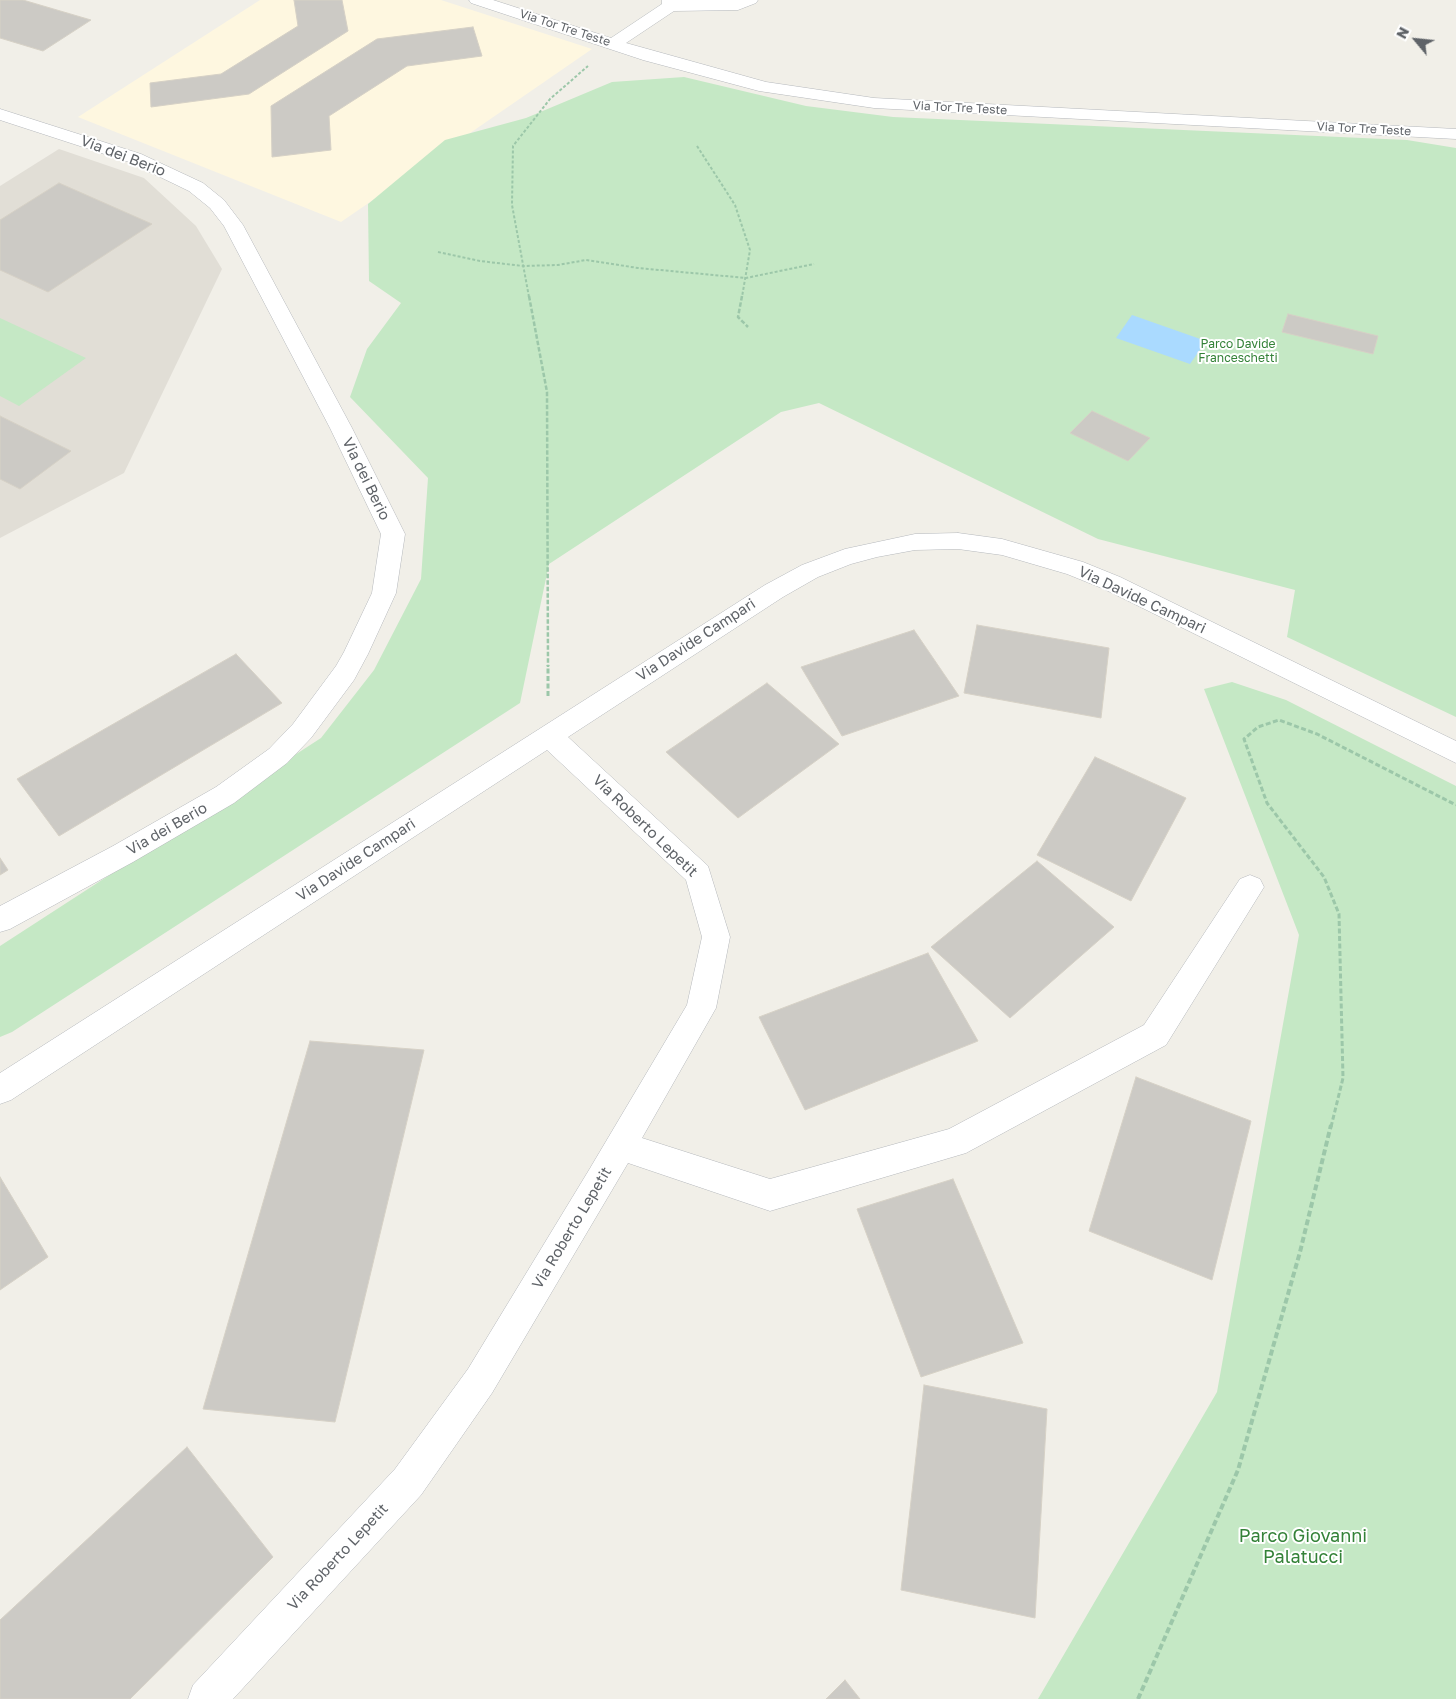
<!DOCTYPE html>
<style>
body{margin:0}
#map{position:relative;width:1456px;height:1699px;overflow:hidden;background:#f1efe8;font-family:"Golos Text",sans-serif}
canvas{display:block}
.north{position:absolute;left:1391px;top:15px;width:50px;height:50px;-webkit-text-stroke:4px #fff;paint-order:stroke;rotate:298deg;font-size:14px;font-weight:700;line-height:20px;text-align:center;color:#5f6368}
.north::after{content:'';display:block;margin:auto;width:18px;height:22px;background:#5f6368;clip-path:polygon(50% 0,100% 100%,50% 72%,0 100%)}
</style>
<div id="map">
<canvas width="1456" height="1699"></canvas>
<div class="north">N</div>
</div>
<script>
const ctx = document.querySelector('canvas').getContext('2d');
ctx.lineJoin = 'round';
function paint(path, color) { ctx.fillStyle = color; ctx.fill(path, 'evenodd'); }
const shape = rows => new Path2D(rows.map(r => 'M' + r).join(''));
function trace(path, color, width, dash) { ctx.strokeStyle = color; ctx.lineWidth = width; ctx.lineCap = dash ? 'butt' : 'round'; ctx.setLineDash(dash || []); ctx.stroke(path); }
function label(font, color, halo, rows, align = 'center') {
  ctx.font = font + ' "Golos Text",sans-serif'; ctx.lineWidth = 4; ctx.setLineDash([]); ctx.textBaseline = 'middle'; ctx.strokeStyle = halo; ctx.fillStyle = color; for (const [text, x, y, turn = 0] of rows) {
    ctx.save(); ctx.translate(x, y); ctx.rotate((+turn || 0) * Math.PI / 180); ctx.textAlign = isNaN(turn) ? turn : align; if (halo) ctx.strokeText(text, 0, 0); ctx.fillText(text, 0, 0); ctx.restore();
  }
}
paint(shape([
 [260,0,441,0,592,49,341,222,78,117]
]), '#fef7e0');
paint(shape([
 [59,149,144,178,196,226,222,269,124,473,0,538,0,186]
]), '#e1ded6');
paint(shape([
 [684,77,806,106,893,117,1407,140,1456,148,1456,717,1287,637,1295,590,1098,539,819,403,781,412,549,564,520,703,12,1032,0,1037,0,946,321,738,374,670,421,579,428,478,350,397,367,349,401,303,369,281,368,204,445,140,526,118,612,82],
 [0,318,86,358,19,406,0,396],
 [1232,682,1286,700,1456,786,1456,1699,1038,1699,1217,1392,1299,935,1204,689]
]), '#c5e8c5');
paint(shape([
 [1132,315,1206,341,1190,364,1116,338]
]), '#aadaff');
const building = shape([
 [0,0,23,0,91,20,43,51,0,38,0,0],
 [294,0,342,0,348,31,249,94,151,107,150,83,221,74,298,26,294,0],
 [473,27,482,56,407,66,329,116,331,150,272,157,271,106,377,39,473,27],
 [59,183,152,224,48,292,0,270,0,220,59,183],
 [1288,314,1378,336,1373,354,1282,332,1288,314],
 [1092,411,1150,438,1128,461,1070,433,1092,411],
 [0,416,71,451,20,489,0,479,0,416],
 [977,625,1109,648,1101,718,964,693,977,625],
 [914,630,959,696,842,736,801,667,914,630],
 [236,654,282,703,59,836,17,779,236,654],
 [767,683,839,744,738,818,666,752,767,683],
 [1095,757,1186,798,1131,901,1037,855,1095,757],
 [0,858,8,870,0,875,0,858],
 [1037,861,1114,927,1010,1018,931,947,1037,861],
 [928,953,978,1041,805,1110,759,1017,928,953],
 [310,1041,424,1050,335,1422,203,1409,310,1041],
 [1136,1077,1251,1121,1212,1280,1089,1231,1136,1077],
 [0,1177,48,1257,0,1290,0,1177],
 [953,1179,1023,1343,921,1377,857,1209,953,1179],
 [924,1385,1047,1409,1035,1618,901,1590,924,1385],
 [187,1447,273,1557,130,1699,0,1699,0,1620,187,1447],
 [845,1680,860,1699,826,1699,845,1680]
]);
paint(building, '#cccac5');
trace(building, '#d6d1c6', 1);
const minor = shape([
 [469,0,493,0,611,38,662,4,662,0,758,0,756,3,738,10,674,11,626,43,766,82,874,98,1456,129,1456,139,874,108,759,91,643,60,471,3,469,0],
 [0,109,141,154,203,183,224,200,243,225,352,428,405,534,396,593,368,654,354,680,311,738,287,763,234,803,133,862,10,929,0,932,0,906,113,846,216,787,269,749,293,724,336,666,344,652,372,593,381,534,330,428,224,226,210,208,189,191,129,162,0,120,0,109],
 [958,533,1002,539,1083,562,1120,577,1456,741,1456,763,1104,589,1067,574,1002,555,958,549,915,550,877,557,851,564,818,577,783,597,568,737,708,866,730,937,716,1008,642,1138,770,1179,949,1129,1144,1025,1240,879,1250,875,1260,879,1264,887,1166,1045,966,1153,770,1211,628,1163,492,1393,421,1495,233,1699,188,1699,193,1685,395,1469,468,1369,589,1170,687,1005,702,937,686,880,547,750,11,1100,0,1104,0,1073,765,585,802,565,845,549,915,534,958,533]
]);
trace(minor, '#b5b8bc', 1);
trace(shape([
 [697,146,735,205,750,250,742,297],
 [438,252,480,261,523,266,558,265,586,260,638,268,746,278,814,264],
 [529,297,512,205,513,146,550,99,588,66]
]), '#9cc7a9', 2, [3, 2]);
trace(shape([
 [529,296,547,392,548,667],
 [742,296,738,317,748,327]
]), '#9cc7a9', 2.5, [4.5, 2]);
trace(shape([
 [548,696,548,665],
 [1331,1127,1343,1078,1339,914,1324,877,1267,803,1244,739,1258,727,1279,720,1317,734,1456,805]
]), '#9cc7a9', 3, [5, 2.5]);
trace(shape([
 [1138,1699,1238,1470,1300,1252,1331,1125]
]), '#9cc7a9', 4, [6, 3]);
paint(minor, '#fff');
label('12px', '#5f6368', '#fff', [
 ["Via Tor Tre Teste",565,28,18],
 ["Via Tor Tre Teste",960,108,3],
 ["Via Tor Tre Teste",1364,129,3]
]);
label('12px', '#348238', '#fff', [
 ["Parco Davide",1238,344],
 ["Franceschetti",1238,358]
]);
label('15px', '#5f6368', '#fff', [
 ["Via dei Berio",123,156,21],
 ["Via dei Berio",366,479,64],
 ["Via Davide Campari",1142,600,25],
 ["Via Davide Campari",696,640,-33],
 ["Via Roberto Lepetit",645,826,44],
 ["Via dei Berio",167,829,-30],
 ["Via Davide Campari",356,860,-33],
 ["Via Roberto Lepetit",572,1228,-59],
 ["Via Roberto Lepetit",338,1557,-47]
]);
label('18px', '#348238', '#fff', [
 ["Parco Giovanni",1303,1536],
 ["Palatucci",1303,1557]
]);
</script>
